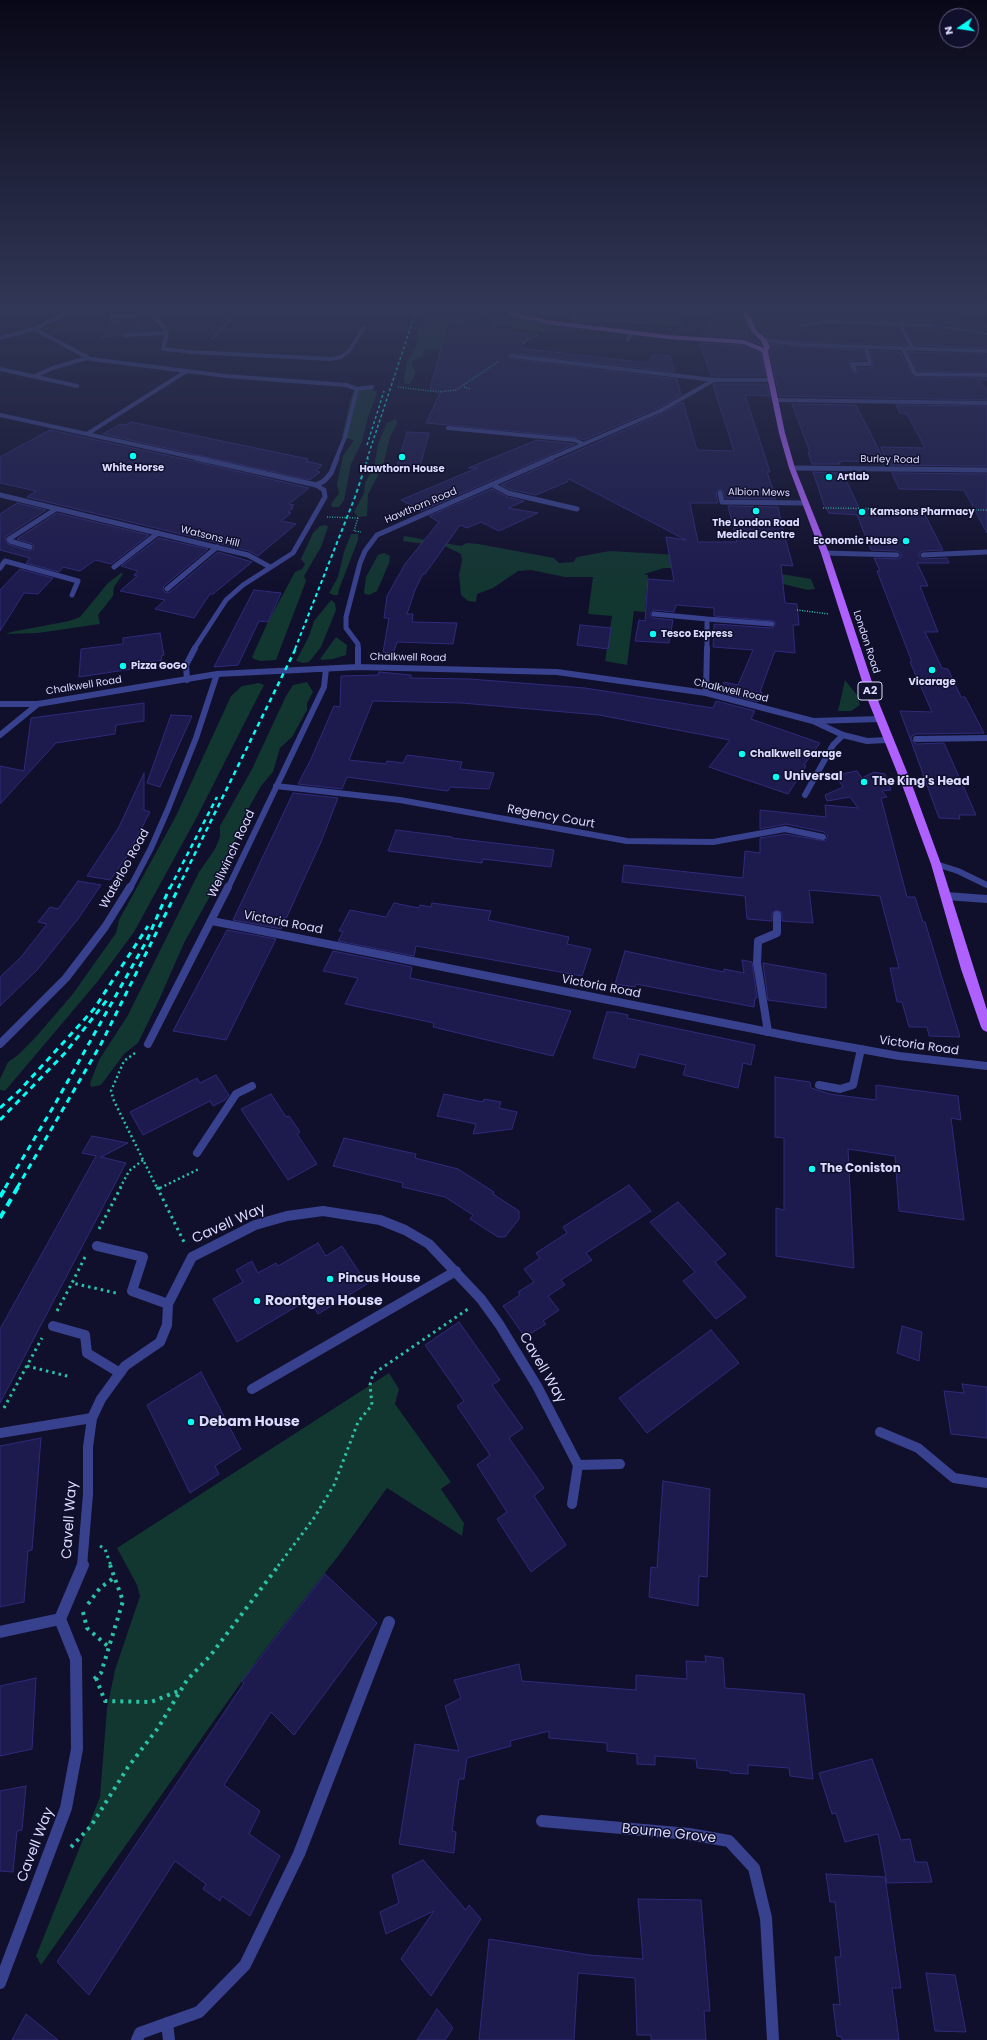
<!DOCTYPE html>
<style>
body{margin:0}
#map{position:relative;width:987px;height:2040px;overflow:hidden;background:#100f2c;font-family:Poppins,sans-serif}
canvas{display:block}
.north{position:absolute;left:939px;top:8px;width:40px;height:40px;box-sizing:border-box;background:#100f2c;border:1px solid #616180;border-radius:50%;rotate:257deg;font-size:11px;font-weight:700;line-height:16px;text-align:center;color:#dadbff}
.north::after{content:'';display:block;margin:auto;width:14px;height:18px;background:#06fff5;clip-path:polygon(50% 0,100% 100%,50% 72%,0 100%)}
</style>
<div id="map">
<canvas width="987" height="2040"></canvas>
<div class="north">N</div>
</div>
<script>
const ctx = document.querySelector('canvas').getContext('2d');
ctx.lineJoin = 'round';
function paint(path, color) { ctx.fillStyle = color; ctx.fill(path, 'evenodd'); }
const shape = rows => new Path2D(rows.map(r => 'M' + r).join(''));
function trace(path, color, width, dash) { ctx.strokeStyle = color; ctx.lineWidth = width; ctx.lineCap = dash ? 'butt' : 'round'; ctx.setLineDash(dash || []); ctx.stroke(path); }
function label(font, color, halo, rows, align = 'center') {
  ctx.font = font + ' Poppins,sans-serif'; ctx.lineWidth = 3; ctx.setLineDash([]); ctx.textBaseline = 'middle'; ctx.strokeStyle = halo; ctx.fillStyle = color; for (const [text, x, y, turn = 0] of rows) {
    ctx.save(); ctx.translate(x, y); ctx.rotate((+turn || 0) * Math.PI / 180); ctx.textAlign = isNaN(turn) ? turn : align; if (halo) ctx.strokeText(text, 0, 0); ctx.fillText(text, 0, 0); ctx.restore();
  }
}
paint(shape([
 [426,308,496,308,497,311,505,315,553,325,543,332,491,324,488,321,490,319,477,319,475,326,443,349,423,350,423,356,413,361,412,365,416,373,410,384,405,384,404,380,407,362,416,346,419,328,424,318],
 [826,308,952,308,965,324,940,326,938,322,829,321,827,317],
 [576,309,597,316,610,317,622,311,631,311,633,314,682,318,684,327,616,322,575,323,566,317,542,314,536,311,550,312],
 [372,389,377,393,368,417,362,442,351,464,344,500,339,507,332,507,331,504,339,493,337,484,343,456,354,440,342,437,350,401,354,390],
 [396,419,397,424,390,437,383,466,368,494,367,516,358,517,354,512,364,493,365,483,374,467,378,444,387,423],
 [326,525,328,527,321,547,304,576,306,581,303,589,276,660,260,661,254,659,252,657,267,624,295,572,302,569,305,564,301,559,313,533,320,526],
 [351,534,358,534,358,540,339,589,338,595,334,595,329,593,338,577,344,552],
 [404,536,461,546,467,543,478,544,554,558,559,563,573,562,577,557,610,551,711,557,775,573,811,579,815,589,808,590,771,581,677,568,664,568,644,574,648,575,645,612,634,611,627,665,605,661,612,616,588,614,593,577,565,577,531,570,518,571,493,588,477,594,476,602,468,601,461,595,459,575,462,560,461,554,447,547,403,541],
 [384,553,390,556,389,563,377,591,369,595,365,594,364,592,366,577,378,555],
 [121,573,123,574,114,587,113,596,98,615,100,624,38,633,6,634,11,632,69,621,80,617,108,583],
 [331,600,335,603,336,610,321,647,309,662,303,663,296,661,309,636,314,621],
 [336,637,347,645,346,655,333,659,323,660,320,659],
 [845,680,857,695,860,705,851,711,838,711],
 [307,682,313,692,307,703,307,710,292,737,280,748,273,772,261,786,242,820,241,829,222,864,214,889,184,943,159,1000,138,1043,124,1054,101,1085,91,1087,90,1083,99,1060,128,1015,199,872,215,849,220,837,220,826,252,769,286,696,293,685],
 [259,683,264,685,245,722,198,815,134,932,98,981,5,1091,0,1090,0,1079,8,1062,18,1055,34,1039,72,995,116,933,119,920,176,816,231,696,242,686],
 [389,1373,399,1389,395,1404,451,1482,441,1489,464,1523,462,1536,387,1488,342,1551,257,1660,41,1965,36,1956,100,1797,107,1708,115,1670,140,1596,137,1585,117,1548]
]), '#123630');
const building = shape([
 [715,308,739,308,751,333,761,345,744,338,701,336,710,319,721,320,715,308],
 [748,308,815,308,817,311,890,312,891,314,926,315,930,321,824,318,802,322,799,325,802,328,824,326,898,327,907,345,804,342,766,337,758,330,748,308],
 [136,318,146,330,125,332,122,335,101,338,112,324,115,325,118,324,118,320,136,318],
 [448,322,497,325,494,330,531,335,520,348,649,363,653,354,670,356,675,372,511,353,508,356,511,359,677,379,681,395,658,408,584,440,574,437,426,423,441,391,430,389,448,322],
 [935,324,987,324,987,348,915,345,906,328,932,328,935,324],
 [700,343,744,345,761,353,766,376,711,376,700,343],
 [770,344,804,348,863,350,866,360,852,360,849,363,852,372,855,373,858,372,858,368,870,368,873,366,870,351,900,352,913,377,987,378,987,380,979,380,987,390,987,400,779,396,770,351,770,344],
 [908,352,987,354,987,372,917,371,908,352],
 [715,384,767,384,770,396,745,395,770,472,767,472,776,499,725,498,723,491,720,489,716,492,718,503,690,503,698,542,737,542,728,506,778,507,784,534,793,566,781,565,785,603,797,604,799,625,793,625,795,653,775,651,760,692,762,692,758,702,720,692,724,682,738,685,753,650,713,647,714,624,772,628,776,625,774,621,714,616,714,608,676,605,674,612,654,610,650,613,653,618,673,620,669,643,635,641,639,620,645,621,648,579,674,581,666,537,686,540,569,479,567,482,536,495,509,489,501,485,661,414,683,402,697,450,734,451,713,385,715,384],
 [792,404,856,405,885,462,844,461,839,462,840,464,812,464,808,452,810,452,792,404],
 [896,405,987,406,987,466,888,465,881,447,925,448,907,414,900,413,896,405],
 [131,422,308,459,306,461,322,465,316,471,320,472,310,480,103,434,120,424,126,425,131,422],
 [50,430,193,461,309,488,289,504,294,505,291,508,293,508,288,512,291,513,281,521,296,524,258,556,249,551,218,543,27,497,36,491,0,483,0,457,50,430],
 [407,432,429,433,420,466,397,465,407,432],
 [537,440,575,444,421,511,401,500,477,468,468,468,537,440],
 [813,472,843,473,860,510,923,511,943,550,922,551,919,554,919,557,923,559,947,558,949,563,917,563,928,586,920,586,938,632,925,632,942,668,948,669,961,697,965,697,984,733,916,734,912,736,911,739,916,744,944,743,976,815,959,815,960,819,939,818,900,711,932,712,910,662,912,662,877,571,880,571,874,558,897,559,901,557,901,553,897,551,871,550,857,515,829,513,824,505,813,472],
 [892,473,987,474,987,533,964,490,899,489,892,473],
 [492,489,507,497,524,501,508,508,538,513,499,531,481,522,467,528,460,525,425,574,423,574,415,590,407,614,413,614,412,622,457,623,453,644,397,642,393,654,383,652,389,618,384,618,387,596,405,564,439,522,429,516,492,489],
 [17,503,46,510,5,537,8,544,29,551,34,549,33,544,17,539,57,513,149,535,111,564,95,560,80,571,63,567,59,572,26,563,30,558,0,550,0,514,17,503],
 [159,538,208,549,164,586,163,590,166,593,170,592,218,552,252,562,213,594,210,594,194,618,155,609,165,600,120,591,137,576,134,575,138,571,121,566,159,538],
 [20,569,53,578,38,594,24,593,0,631,0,590,20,569],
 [254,590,281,593,268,622,259,621,238,665,214,667,254,590],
 [580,625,611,628,608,649,577,645,580,625],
 [160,633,164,655,161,656,162,660,144,663,145,667,79,677,81,649,123,644,123,638,160,633],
 [379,672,411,675,411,678,470,679,585,688,713,708,716,701,755,711,751,719,820,743,804,765,806,766,788,794,709,767,730,740,599,715,462,703,373,701,349,760,386,764,387,761,403,763,407,755,462,762,460,769,494,773,489,789,450,787,448,791,347,777,342,789,298,784,311,759,334,706,340,707,341,676,378,675,379,672],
 [144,703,144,721,116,725,115,734,56,743,0,804,0,766,24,771,31,718,144,703],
 [171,715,192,716,160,787,147,783,171,715],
 [857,771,862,778,874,772,885,774,891,790,882,791,887,797,881,798,907,897,915,897,923,922,925,922,960,1037,929,1036,927,1027,909,1027,902,1002,897,1002,890,968,899,968,880,896,809,890,813,923,782,921,782,913,777,910,772,913,772,921,747,919,745,896,622,882,624,865,743,878,745,851,760,853,760,838,785,834,825,841,828,836,824,832,786,824,760,829,760,810,826,817,825,805,858,808,850,797,827,801,825,795,843,787,835,775,857,771],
 [144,773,144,810,150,812,127,856,110,880,87,876,119,827,144,773],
 [293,793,338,798,321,842,290,910,281,929,233,920,293,793],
 [396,830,452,837,452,838,554,850,551,867,483,859,482,863,388,851,396,830],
 [78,881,101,885,78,919,38,969,0,1006,0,977,21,957,47,924,38,922,50,907,58,909,78,881],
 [394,903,419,908,420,905,431,907,432,903,491,911,488,920,569,937,567,944,591,949,582,976,416,946,414,956,338,941,343,932,339,931,350,910,386,917,394,903],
 [227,930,276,939,226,1040,173,1031,227,930],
 [333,951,412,967,410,978,571,1011,553,1056,433,1027,434,1023,345,1004,358,978,323,971,333,951],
 [625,951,724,972,724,969,744,973,742,960,752,962,757,998,755,998,754,1007,636,984,635,987,615,984,625,951],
 [763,963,826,974,826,1008,768,1000,763,963],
 [607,1012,614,1012,628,1015,627,1018,755,1045,751,1065,743,1063,738,1088,683,1075,686,1065,639,1054,635,1068,593,1058,607,1012],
 [216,1075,229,1095,225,1100,213,1106,210,1101,143,1135,130,1112,197,1078,200,1083,216,1075],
 [775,1077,810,1082,811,1088,830,1094,876,1100,876,1085,958,1096,961,1120,951,1118,964,1220,899,1211,895,1156,848,1149,854,1268,776,1256,776,1208,784,1210,784,1138,775,1137,775,1077],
 [271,1094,286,1117,289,1116,300,1132,297,1134,317,1164,288,1180,241,1109,271,1094],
 [444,1094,483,1102,484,1099,501,1102,499,1108,517,1112,512,1129,473,1134,476,1124,437,1116,444,1094],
 [92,1136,128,1143,101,1157,126,1163,0,1403,0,1329,96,1156,82,1153,92,1136],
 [344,1138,416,1154,415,1158,458,1169,494,1192,493,1194,519,1211,519,1219,505,1237,498,1237,470,1219,473,1215,445,1197,402,1187,403,1183,333,1166,344,1138],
 [629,1185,651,1211,586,1253,592,1260,561,1280,565,1285,548,1296,559,1310,543,1321,546,1324,525,1337,503,1306,520,1295,518,1292,534,1282,524,1269,540,1258,536,1253,567,1233,563,1227,629,1185],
 [678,1202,726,1254,715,1262,746,1297,716,1319,683,1281,695,1272,650,1222,678,1202],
 [318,1243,326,1256,342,1246,367,1284,318,1314,309,1299,237,1342,213,1299,243,1282,236,1270,252,1261,258,1273,276,1263,278,1266,318,1243],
 [459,1322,500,1380,492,1385,523,1428,509,1438,544,1488,534,1496,566,1545,531,1572,497,1519,507,1512,477,1465,490,1455,457,1406,464,1401,425,1345,459,1322],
 [902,1326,922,1332,919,1361,897,1353,902,1326],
 [711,1330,739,1363,647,1433,619,1398,711,1330],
 [201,1372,241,1449,215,1466,219,1474,190,1493,147,1405,201,1372],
 [962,1384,987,1387,987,1438,951,1434,944,1391,964,1393,962,1384],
 [41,1438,32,1550,28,1551,24,1602,0,1607,0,1446,41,1438],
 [663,1481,710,1489,707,1577,699,1576,698,1606,649,1597,651,1567,657,1568,663,1481],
 [325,1574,377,1623,294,1735,271,1712,224,1785,260,1811,249,1834,280,1856,250,1916,222,1896,220,1901,203,1889,206,1884,175,1861,89,1995,57,1962,244,1683,242,1681,325,1574],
 [705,1656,723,1658,725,1688,804,1694,813,1779,790,1776,789,1768,748,1765,748,1774,730,1773,730,1771,697,1768,696,1759,655,1756,655,1765,637,1764,637,1754,607,1751,607,1743,549,1738,549,1731,510,1741,511,1746,467,1758,464,1779,459,1779,452,1831,456,1832,454,1853,399,1844,415,1744,459,1751,445,1706,461,1698,454,1680,519,1664,522,1681,636,1690,636,1675,687,1679,686,1661,706,1662,705,1656],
 [36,1678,32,1749,0,1756,0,1686,36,1678],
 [872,1759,901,1840,910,1839,915,1862,927,1862,932,1882,887,1883,878,1834,845,1842,836,1813,832,1814,819,1773,872,1759],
 [26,1786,22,1830,17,1831,13,1872,0,1871,0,1791,26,1786],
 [423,1860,466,1910,469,1905,481,1919,431,1996,401,1959,434,1911,386,1934,380,1912,399,1903,392,1875,423,1860],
 [826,1874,885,1877,901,1988,892,1988,899,2040,842,2040,842,2037,837,2036,833,2004,840,2005,835,1957,841,1957,835,1902,830,1902,826,1874],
 [638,1899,701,1900,710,2011,704,2011,706,2040,651,2040,651,2035,637,2035,635,1978,578,1973,574,2040,479,2040,489,1939,589,1955,643,1959,638,1899],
 [926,1973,955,1975,966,2032,935,2031,926,1973],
 [437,2009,453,2028,445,2040,417,2040,437,2009],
 [26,2014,58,2040,12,2040,26,2014]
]);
paint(building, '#1d1a4e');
trace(building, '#2f2b7b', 1);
trace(shape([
 [944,327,987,334],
 [212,339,241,308],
 [523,343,538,334],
 [398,387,439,392,456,390,499,361],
 [464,387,470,389],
 [823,508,987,510],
 [358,518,354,531,361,532],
 [797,610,829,614]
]), '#29c4a5', 1.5, [1, 1.5]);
trace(shape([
 [135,1053,124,1061,111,1091,114,1101,157,1188],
 [120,1188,129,1171,143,1160],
 [160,1188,199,1169]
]), '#29c4a5', 2.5, [2, 3]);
trace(shape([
 [157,1187,184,1242],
 [158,1189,162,1187],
 [99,1229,121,1187],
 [85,1257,72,1283,116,1293],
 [57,1311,72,1283],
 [27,1366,71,1377],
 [4,1408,42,1338],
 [100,1546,105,1549,111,1566],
 [278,1566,314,1518,334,1485,358,1422,372,1405,370,1385,373,1374,468,1309]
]), '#29c4a5', 3, [2.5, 4]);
trace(shape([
 [88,1604,100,1588,115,1577],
 [83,1612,87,1628,110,1648],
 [96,1678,105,1701,151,1702,181,1690],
 [94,1679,101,1673,123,1601,110,1565],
 [71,1847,91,1826,128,1767,158,1728,187,1680,210,1656,279,1565]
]), '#29c4a5', 4, [3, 5]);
trace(shape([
 [145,308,164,327,167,333,163,349,192,352,331,359,341,357,349,351,364,328],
 [156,308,159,321],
 [574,317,576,308],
 [115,322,112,317,146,314,147,310],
 [125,335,167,333],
 [628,339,631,332],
 [903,349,915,374,987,375],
 [855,370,852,364,870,364,866,347]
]), '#38418d', 4);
trace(shape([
 [720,493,722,502,805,503],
 [30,547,10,541,9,539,56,509],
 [825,553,897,555],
 [923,555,987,552],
 [114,567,158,533],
 [0,568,5,561,78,581,72,595],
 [167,589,217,547]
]), '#38418d', 5);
trace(shape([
 [805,795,833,745,843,735]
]), '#38418d', 6);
trace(shape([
 [768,1032,757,963,758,941,777,933,777,915],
 [819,1085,840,1089,853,1085,861,1049],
 [197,1153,236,1094,252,1086]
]), '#38418d', 8);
trace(shape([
 [97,1246,143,1257,132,1291,168,1304],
 [53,1326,85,1335,87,1353,120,1373],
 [252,1389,456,1271],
 [880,1432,918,1448,954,1478,987,1483],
 [0,1433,92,1418]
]), '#38418d', 10);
trace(shape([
 [167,2023,169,2040],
 [137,2040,140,2033,199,2012,245,1965,299,1854,389,1622]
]), '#38418d', 12);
trace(shape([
 [900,324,932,325],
 [802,325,824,322,900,324,913,349],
 [34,329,91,359,226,376,346,385,357,389],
 [0,338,34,329,67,313],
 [764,340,804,345,987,351],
 [511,356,714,380],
 [0,369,77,386],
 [35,376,53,368,87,358],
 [774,400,987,403],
 [0,415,201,459],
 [448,428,574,440,584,444],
 [87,434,185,372],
 [336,459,345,437,357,389,372,387],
 [549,459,660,411,714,380,770,380]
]), '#38418d', 4);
trace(shape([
 [792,468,987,470],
 [316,485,324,481,331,473,337,458],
 [493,485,508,493,577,509],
 [0,495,248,555,270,567],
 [654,614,707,619],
 [194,649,226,600,243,585,293,553,325,497,324,490,316,485,196,458],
 [358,649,358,644,346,628,346,617,360,563,365,551,377,535,552,458],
 [707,649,707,619,772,624]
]), '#38418d', 5);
trace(shape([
 [358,648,358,667],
 [187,680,186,665,195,648],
 [706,693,707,648],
 [0,704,38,704,217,674,358,667,557,672,706,693,813,721,843,735,867,741,887,740],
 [813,721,880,719],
 [0,735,38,704],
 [916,739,987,738],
 [276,786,400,800,627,841,713,842,785,829,823,837],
 [936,864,958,871,987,885],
 [130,888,151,848,168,809,196,738,217,674],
 [228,888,324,687,326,669]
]), '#38418d', 6);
trace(shape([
 [946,896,987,899],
 [212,921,799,1038,899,1056,987,1066],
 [0,1044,66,978,105,927,130,887],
 [148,1044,228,887]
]), '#38418d', 8);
trace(shape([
 [572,1504,578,1465,620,1464],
 [82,1566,88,1494,88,1447,92,1418,101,1399,125,1366,160,1342,167,1325,168,1304,192,1257,255,1225,287,1216,323,1211,380,1220,405,1230,429,1244,481,1299,499,1324,537,1386,578,1465]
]), '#38418d', 10);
trace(shape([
 [0,1632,60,1619],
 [542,1821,689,1834,729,1841,754,1868,766,1918,773,2040],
 [0,1983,66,1808,77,1749,76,1659,60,1619,83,1565]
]), '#38418d', 12);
paint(shape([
 [500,308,507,308,516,314,553,321,668,335,744,340,764,348,761,341,752,332,740,308,746,308,757,331,766,339,770,347,768,351,785,433,795,468,829,553,879,703,911,782,941,864,987,1010,987,1032,983,1030,981,1027,961,969,931,864,901,782,869,703,821,553,789,468,779,433,762,352,744,344,668,339,553,325,512,316,500,308]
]), '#ae61ff');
trace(shape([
 [367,445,384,391],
 [367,459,417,308]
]), '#06fff5', 1.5, [3, 2.5]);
trace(shape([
 [295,649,355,497,368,458]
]), '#06fff5', 2, [4, 3]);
trace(shape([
 [170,888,217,797],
 [178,888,296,648]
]), '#06fff5', 2.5, [5, 4]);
trace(shape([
 [0,1108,20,1090,94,1009,148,926],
 [0,1120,65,1053,107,1000],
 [5,1188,55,1104,147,940,170,887],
 [17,1188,101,1044,179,887]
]), '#06fff5', 3, [6, 5]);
trace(shape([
 [0,1197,6,1187],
 [0,1218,18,1187]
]), '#06fff5', 4, [8, 6]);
trace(shape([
 [327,517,358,518]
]), '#29c4a5', 1.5, [1, 1.5]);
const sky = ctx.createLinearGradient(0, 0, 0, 594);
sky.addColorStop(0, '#090818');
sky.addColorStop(0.52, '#313756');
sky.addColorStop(1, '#31375600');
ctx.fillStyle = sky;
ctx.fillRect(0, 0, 987, 594);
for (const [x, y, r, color] of [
 [133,456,4,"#06fff5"],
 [402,457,4,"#06fff5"],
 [829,477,4,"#06fff5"],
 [756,511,4,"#06fff5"],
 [862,512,4,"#06fff5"],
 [906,541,4,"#06fff5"],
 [653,634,4,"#06fff5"],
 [123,666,4,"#06fff5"],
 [932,670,4,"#06fff5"],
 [742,754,4,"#06fff5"],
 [776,777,4,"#06fff5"],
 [864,782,4,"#06fff5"],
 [812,1169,4,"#06fff5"],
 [330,1279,4,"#06fff5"],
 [257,1301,4,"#06fff5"],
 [191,1422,4,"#06fff5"]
]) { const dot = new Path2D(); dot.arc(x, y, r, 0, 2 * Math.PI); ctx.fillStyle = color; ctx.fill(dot); trace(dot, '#100f2c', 1.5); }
label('10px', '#dadbff', '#100f2c', [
 ["Burley Road",890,460,1],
 ["Albion Mews",759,493,1],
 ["Hawthorn Road",421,506,-23],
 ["Watsons Hill",210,537,14],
 ["London Road",866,642,72],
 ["Chalkwell Road",408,658,1],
 ["Chalkwell Road",84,686,-9],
 ["Chalkwell Road",731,691,13]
]);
label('bold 10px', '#dadbff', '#100f2c', [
 ["White Horse",133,468,"center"],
 ["Hawthorn House",402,469,"center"],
 ["Artlab",837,477],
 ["Kamsons Pharmacy",870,512],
 ["The London Road",756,523,"center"],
 ["Medical Centre",756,535,"center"],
 ["Economic House",898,541,"right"],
 ["Tesco Express",661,634],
 ["Pizza GoGo",131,666],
 ["Vicarage",932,682,"center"],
 ["Chalkwell Garage",750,754]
], 'left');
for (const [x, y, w] of [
 [870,691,24]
]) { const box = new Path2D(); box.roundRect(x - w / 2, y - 9, w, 18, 3); ctx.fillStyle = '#100f2c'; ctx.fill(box); trace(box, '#dadbff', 1); }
label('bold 11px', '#dadbff', null, [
 ["A2",870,691]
]);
label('bold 12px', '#dadbff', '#100f2c', [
 ["Universal",784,777],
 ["The King's Head",872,782],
 ["The Coniston",820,1169],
 ["Pincus House",338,1279]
], 'left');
label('12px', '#dadbff', '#100f2c', [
 ["Regency Court",551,817,10],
 ["Wellwinch Road",232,854,-65],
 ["Waterloo Road",125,869,-61],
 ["Victoria Road",283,923,11],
 ["Victoria Road",601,987,11],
 ["Victoria Road",919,1046,8]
]);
label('14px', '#dadbff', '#100f2c', [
 ["Cavell Way",229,1224,-24],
 ["Cavell Way",542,1368,60],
 ["Cavell Way",70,1520,-86],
 ["Bourne Grove",669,1834,6],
 ["Cavell Way",36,1845,-69]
]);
label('bold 14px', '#dadbff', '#100f2c', [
 ["Roontgen House",265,1301],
 ["Debam House",199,1422]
], 'left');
</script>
